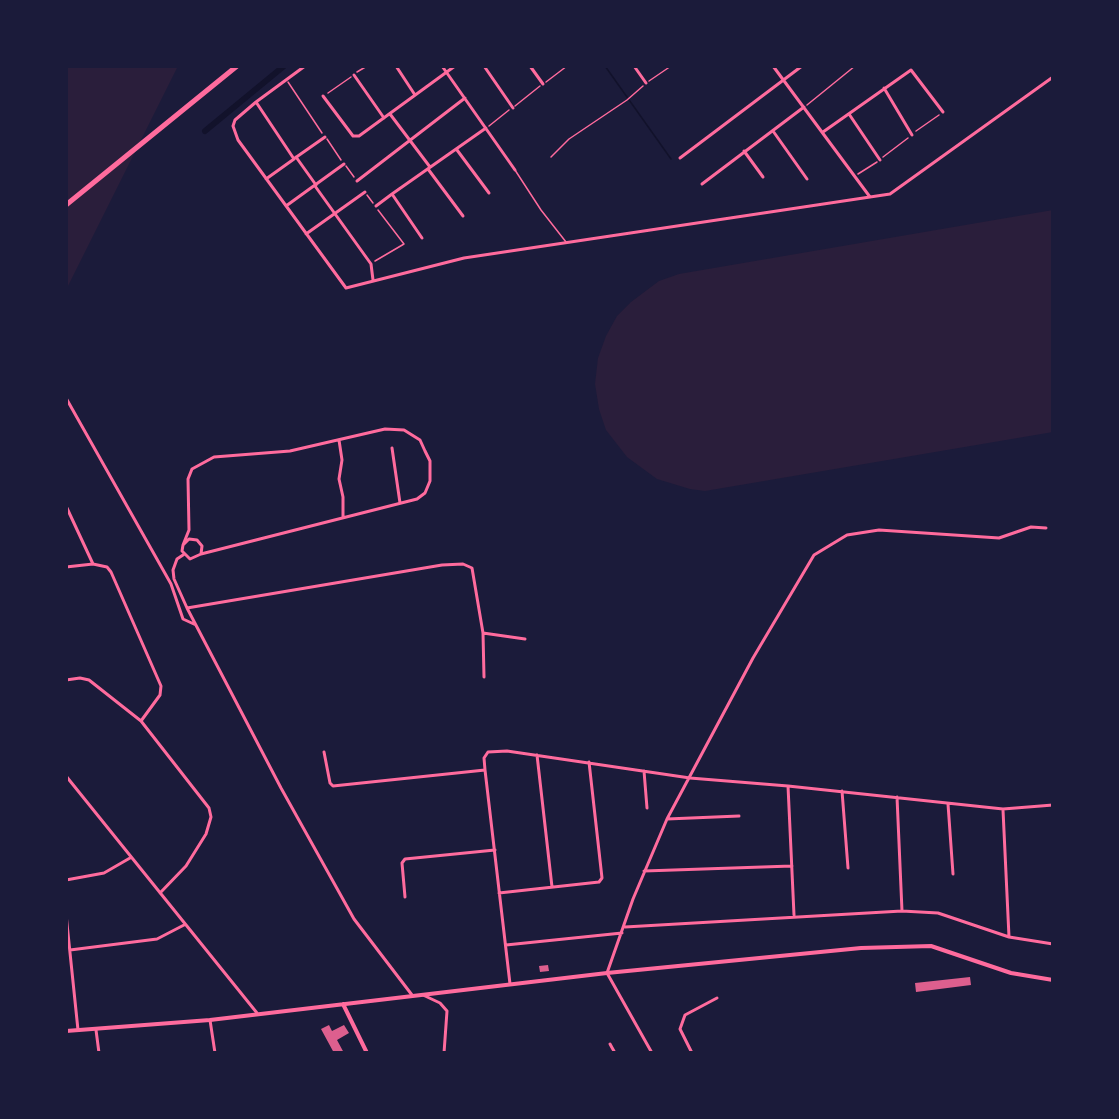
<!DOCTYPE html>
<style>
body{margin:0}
#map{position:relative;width:1119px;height:1119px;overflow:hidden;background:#1b1b3a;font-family:"Zilla Slab",serif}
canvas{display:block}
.frame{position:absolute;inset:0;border:68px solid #1b1b3a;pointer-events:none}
</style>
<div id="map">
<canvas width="1119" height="1119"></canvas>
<div class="frame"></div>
</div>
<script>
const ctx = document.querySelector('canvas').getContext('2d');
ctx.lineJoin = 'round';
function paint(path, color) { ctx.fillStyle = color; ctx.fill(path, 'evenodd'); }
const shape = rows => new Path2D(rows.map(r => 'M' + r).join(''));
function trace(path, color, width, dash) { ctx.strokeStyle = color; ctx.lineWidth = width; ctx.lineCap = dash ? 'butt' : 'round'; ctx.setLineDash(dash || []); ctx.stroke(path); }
paint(shape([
 [66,66,178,66,66,290],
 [1053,210,1053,432,705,491,690,489,657,479,627,457,606,430,599,409,595,384,598,358,606,336,617,316,631,302,659,281,679,274]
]), '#2a1e3b');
trace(shape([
 [605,66,671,159]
]), '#12122b', 1.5);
trace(shape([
 [205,131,284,66]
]), '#12122b', 6);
paint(shape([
 [548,965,549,971,540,972,539,966],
 [970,977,971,985,916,992,915,983],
 [329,1025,332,1031,344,1025,349,1033,337,1040,344,1053,334,1053,321,1029]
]), '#dd5f8e');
trace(shape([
 [357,72,367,66],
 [649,81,671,66],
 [288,82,322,133],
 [546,82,567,66],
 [328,93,351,77],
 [807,105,855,66],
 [515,106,540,86],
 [489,126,509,110],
 [916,131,939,115],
 [327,139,341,160],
 [551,157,569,139,627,100,643,86],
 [883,157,908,138],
 [346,166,354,177],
 [858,174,877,162],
 [367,195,373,203],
 [375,261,404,244,378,210]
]), '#ff6b9d', 1.5);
trace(shape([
 [515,170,541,210,566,242]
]), '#ff6b9d', 1.5);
trace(shape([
 [305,66,256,102,235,120,233,126,238,140,346,288,464,258,890,194,1053,77],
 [396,66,415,95],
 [442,66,515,170],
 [484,66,513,108],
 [530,66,543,84],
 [634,66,646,83],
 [773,66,870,197],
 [354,75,384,118],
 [884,88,912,135],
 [323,96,353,136,359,136,455,66],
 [256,102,294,159,266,179],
 [390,114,430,167],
 [849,114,880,160],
 [773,131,807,179],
 [823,132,911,70,943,112],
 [457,150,489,193],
 [744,151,763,177],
 [296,157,316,185],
 [295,158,325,137],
 [680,158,802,66],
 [428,169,463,216],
 [357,181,465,98],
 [702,184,804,107],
 [315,186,371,264,373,280],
 [286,206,344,164],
 [376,206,392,194],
 [306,234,365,192],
 [422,238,392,194,486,128],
 [66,398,171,584,183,619,196,625],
 [339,440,342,460,339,479,343,497,343,517],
 [392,448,400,503],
 [66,506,93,564],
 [183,545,189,539,197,540,202,546,201,554,190,559,182,551,183,545,189,530,188,479,192,469,214,457,290,451,385,429,404,430,420,440,425,451,430,461,430,481,425,493,417,499,201,554],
 [183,555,177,559,173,570,174,579,187,608,281,788,354,919,412,995],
 [66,567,93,564,107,567,111,572,161,686,160,695,141,721],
 [187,608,442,565,463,564,472,568,483,633,525,639],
 [483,633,484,677],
 [66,680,80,678,89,680,141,721,209,808,211,817,206,834,186,866,160,893],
 [324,752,330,783,333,786,485,770],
 [537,755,552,887],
 [644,771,647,808],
 [66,776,257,1013],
 [788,786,794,915],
 [842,791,848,868],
 [897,797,902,911],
 [948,804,953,874],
 [1003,810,1009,937],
 [667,819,739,816],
 [644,871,792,866],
 [66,880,104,873,130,858],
 [499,893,599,882,602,878,589,762],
 [405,897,402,863,405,859,495,850],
 [66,914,78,1030],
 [625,927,902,911,938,913,1009,937,1053,944],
 [506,945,622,933],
 [70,950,157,939,184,925],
 [510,984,485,770,484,758,488,752,507,751,690,778,788,786,1003,809,1053,805],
 [423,995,440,1003,447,1011,444,1053],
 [210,1020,215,1053],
 [96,1030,99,1053],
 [610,1044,615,1053],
 [652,1053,607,973,633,899,667,819,753,658,814,555,847,535,879,530,999,538,1031,527,1046,528],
 [692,1053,680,1029,685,1015,717,998]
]), '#ff6b9d', 3);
trace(shape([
 [343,1004,367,1053],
 [66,1031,210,1020,607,973,861,948,931,946,1011,973,1053,980]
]), '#ff6b9d', 4);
trace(shape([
 [66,205,237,66]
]), '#ff6b9d', 5);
</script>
